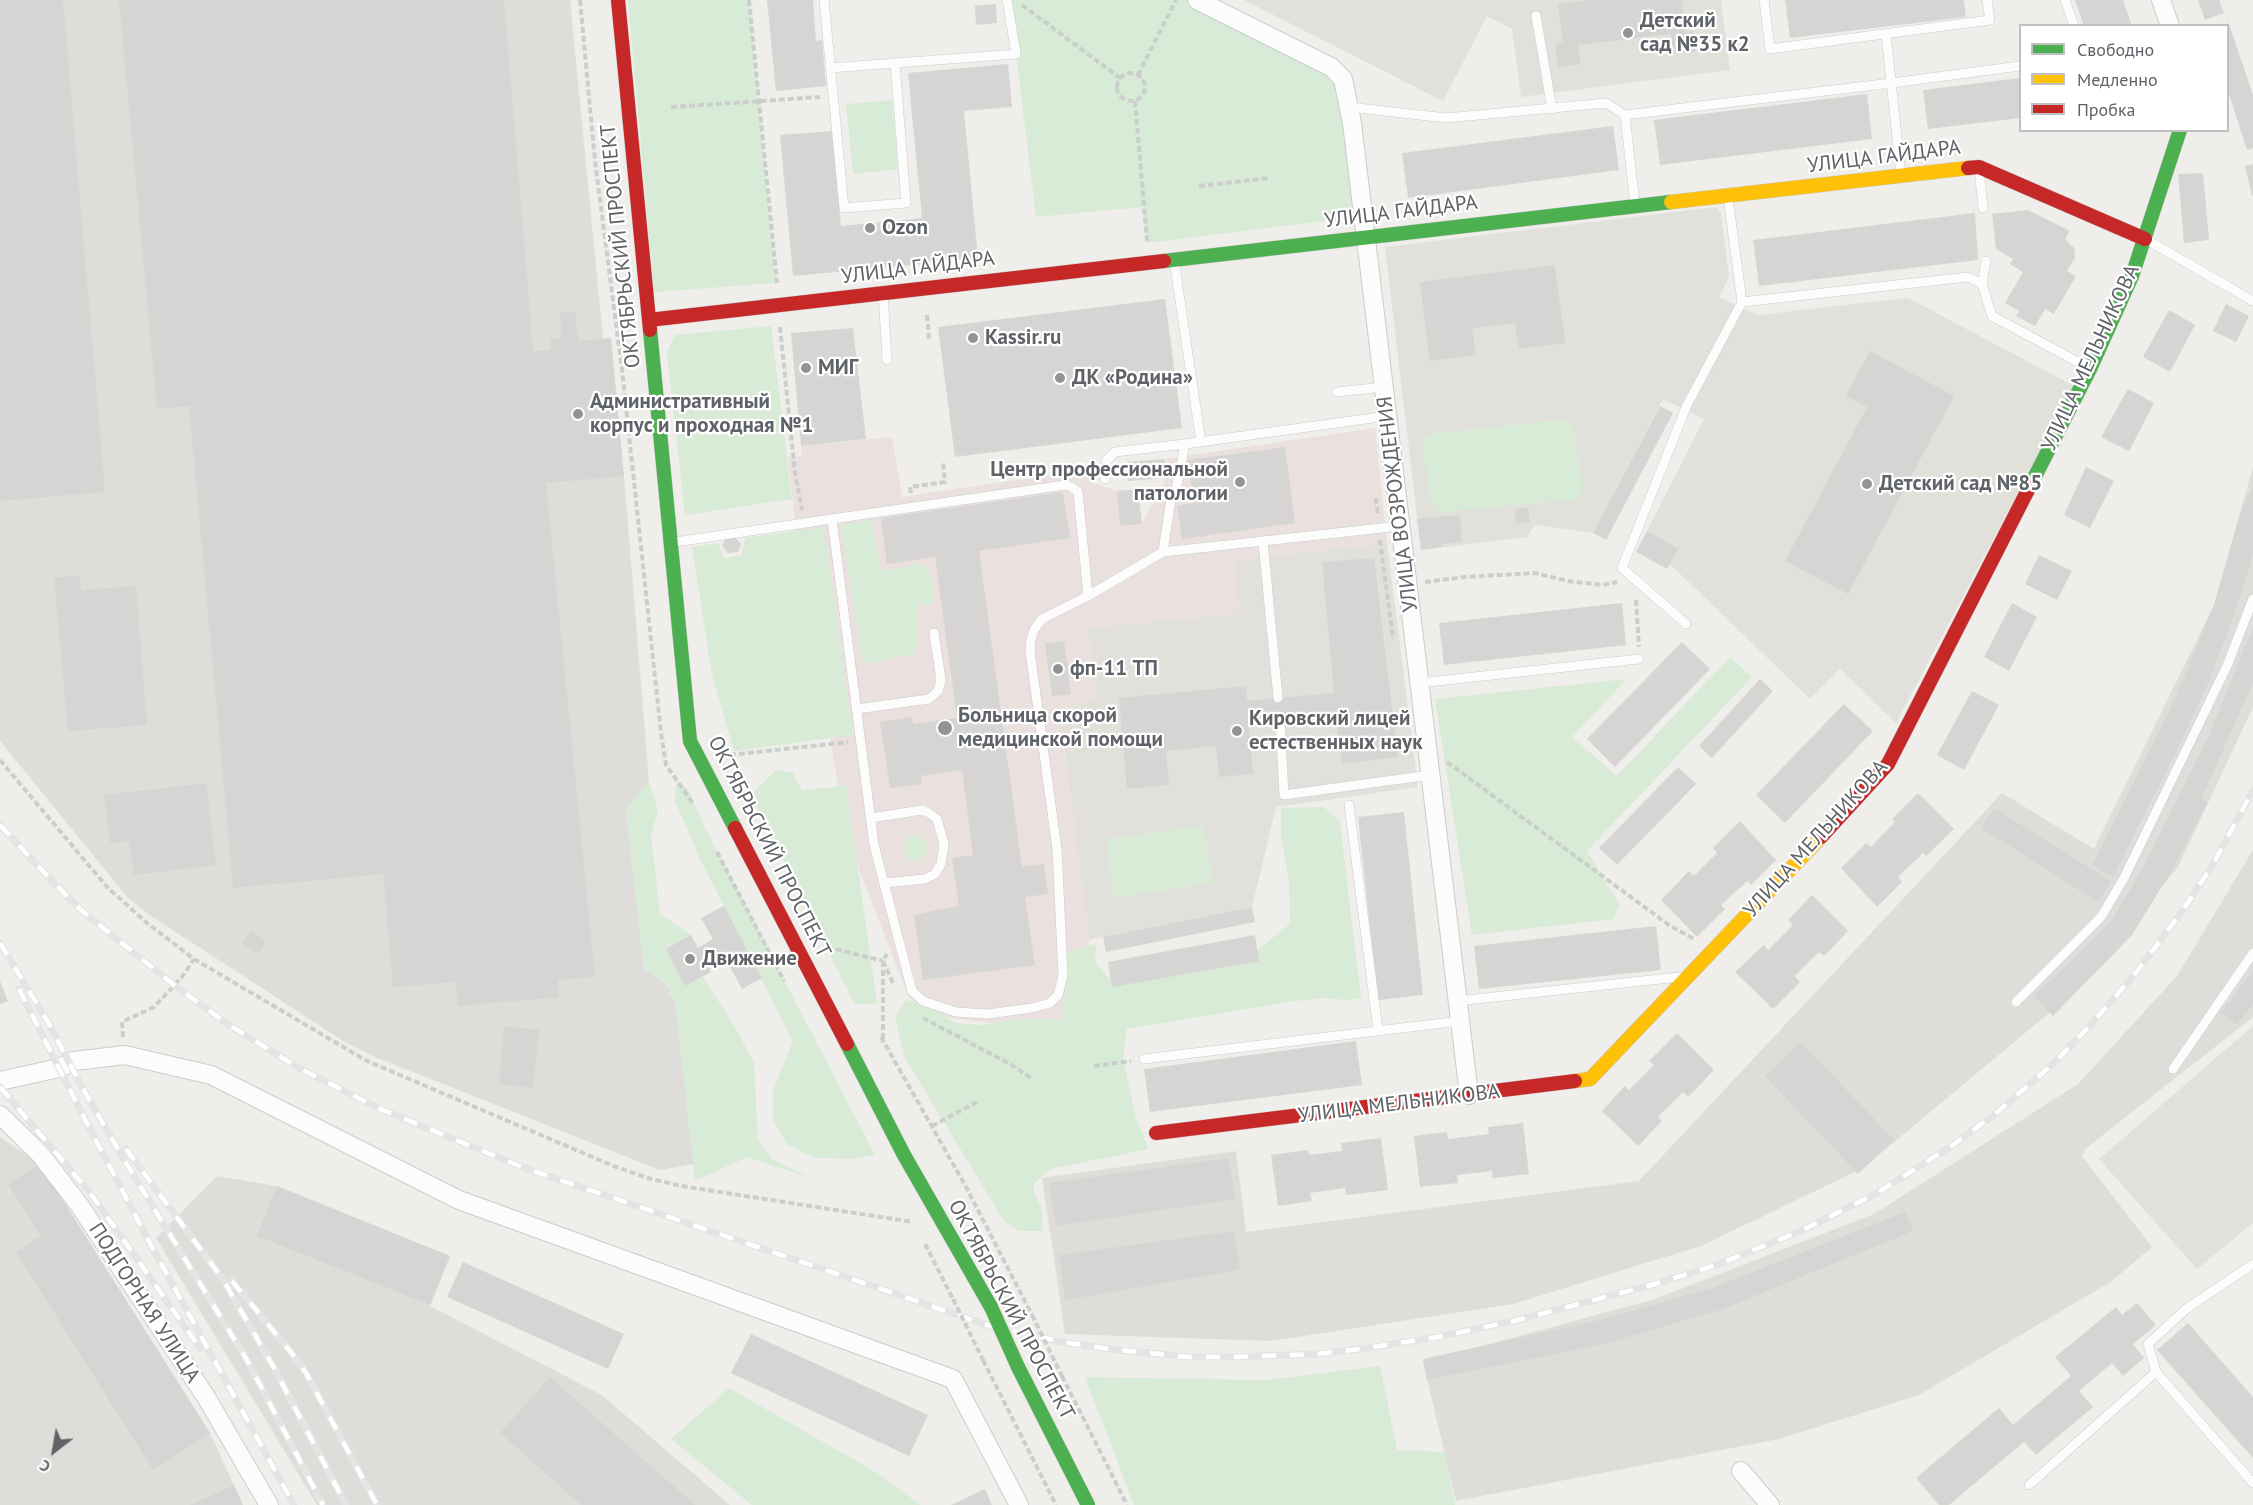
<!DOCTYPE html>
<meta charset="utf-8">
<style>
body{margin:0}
#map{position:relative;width:2253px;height:1505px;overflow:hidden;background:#efeeea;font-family:"PT Sans",sans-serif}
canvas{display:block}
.legend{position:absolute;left:2019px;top:24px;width:210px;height:108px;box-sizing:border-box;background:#fff;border:2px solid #bfc1c3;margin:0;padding:8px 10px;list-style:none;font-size:18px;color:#5f6368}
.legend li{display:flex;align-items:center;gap:12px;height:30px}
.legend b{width:30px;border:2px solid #bfc1c3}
.north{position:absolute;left:24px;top:1421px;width:60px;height:60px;-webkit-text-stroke:4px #fff;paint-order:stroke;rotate:211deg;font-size:16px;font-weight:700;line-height:24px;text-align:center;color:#5f6368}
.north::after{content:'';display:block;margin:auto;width:21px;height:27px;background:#5f6368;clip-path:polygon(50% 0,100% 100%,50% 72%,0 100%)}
</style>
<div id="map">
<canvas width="2253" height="1505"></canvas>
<ul class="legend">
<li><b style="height:8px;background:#4caf50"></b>Свободно</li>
<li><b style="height:8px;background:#ffc107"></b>Медленно</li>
<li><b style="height:8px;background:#c62828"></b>Пробка</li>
</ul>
<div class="north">С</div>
</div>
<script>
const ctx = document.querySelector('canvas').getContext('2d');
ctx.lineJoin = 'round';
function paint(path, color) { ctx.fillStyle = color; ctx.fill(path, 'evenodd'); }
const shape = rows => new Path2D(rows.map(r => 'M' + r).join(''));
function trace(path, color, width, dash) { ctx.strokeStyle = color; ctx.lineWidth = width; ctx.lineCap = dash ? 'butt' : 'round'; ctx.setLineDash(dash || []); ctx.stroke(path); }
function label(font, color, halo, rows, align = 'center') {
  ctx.font = font + ' "PT Sans",sans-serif'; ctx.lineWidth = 4.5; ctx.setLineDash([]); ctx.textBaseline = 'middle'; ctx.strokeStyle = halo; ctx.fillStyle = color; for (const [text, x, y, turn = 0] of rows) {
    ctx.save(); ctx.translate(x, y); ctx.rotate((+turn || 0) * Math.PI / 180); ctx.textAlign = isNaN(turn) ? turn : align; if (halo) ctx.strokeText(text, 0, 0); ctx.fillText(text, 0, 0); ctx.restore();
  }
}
paint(shape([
 [0,0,570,0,603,338,624,476,649,782,626,810,644,968,669,987,675,999,694,1164,660,1170,375,1057,348,1044,148,914,128,898,0,741],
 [2253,467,2253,707,2178,867,2073,993,1863,1168,1701,1246,1513,1304,1271,1341,1065,1334,1042,1178,1236,1151,1246,1232,1639,1181,2002,793,2094,849,2214,605],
 [2253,850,2253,1017,2085,1149,2082,1156,2152,1247,2112,1281,1919,1395,1779,1439,1456,1501,1423,1362,1655,1299,1874,1214,2078,1084,2177,976],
 [0,1137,40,1164,210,1433,243,1505,0,1505],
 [217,1176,277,1186,450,1256,430,1306,602,1395,730,1505,317,1505,156,1238]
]), '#dfddda');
paint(shape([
 [1244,0,1721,0,1730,70,1521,97,1512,29,1487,16,1443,101],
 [1717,207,1721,213,1729,277,1719,297,1758,315,1908,298,2074,386,1896,723,1840,669,1810,699,1670,564,1679,549,1647,531,1704,419,1663,399,1593,533,1535,525,1527,537,1421,550,1385,247],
 [1387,543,1418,787,1276,807,1252,907,1089,940,1060,713,1096,697,1087,628,1239,613,1234,560],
 [2253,1026,2253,1223,2197,1269,2099,1159]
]), '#e2e0da');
paint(shape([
 [1375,428,1387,543,1235,560,1239,613,1087,628,1097,697,1060,713,1089,939,1088,1026,1005,1033,992,1023,928,1015,908,996,846,835,796,530,788,457,802,456,801,446,892,437,902,497,1091,469,1093,483,1117,491,1121,526,1142,524,1166,478,1164,459]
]), '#eae0de');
paint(shape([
 [628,0,749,0,776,283,654,292],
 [1007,0,1198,0,1331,67,1363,216,1147,243,1143,207,1036,217,1016,54],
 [892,100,898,169,853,174,846,104],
 [771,326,792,499,685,515,667,352,675,335],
 [1559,420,1567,421,1573,426,1583,488,1580,496,1574,500,1440,512,1433,506,1430,499,1423,446,1424,440,1430,434],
 [872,520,881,571,921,564,929,572,933,584,933,601,928,607,918,603,916,654,863,664,841,525],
 [824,527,853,735,734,751,712,675,692,547,718,543,724,558,742,555,745,538],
 [1730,657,1752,677,1587,851,1619,904,1614,919,1472,935,1435,699,1627,679,1572,737,1617,776],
 [776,770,793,773,802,791,846,785,877,1003,855,1005,751,795],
 [676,781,688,789,703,824,875,1155,852,1159,815,1158,788,1145,773,1120,773,1091,793,1041,700,859,675,801],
 [649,782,658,811,651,835,660,914,691,935,666,949,685,986,703,977,735,1027,754,1063,758,1140,772,1159,810,1178,747,1157,695,1181,675,999,669,996,669,986,644,968,626,809],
 [1324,807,1340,822,1361,998,1346,1000,1324,998,1295,1001,1127,1029,1123,1057,1135,1114,1148,1149,1050,1169,1033,1184,1035,1195,1042,1210,1043,1231,1019,1231,1004,1221,904,1056,895,1017,906,1000,929,1007,955,1023,982,1025,1015,1019,1063,1019,1063,954,1096,944,1095,962,1110,979,1246,959,1290,924,1289,881,1281,836,1281,808],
 [1203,826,1214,883,1113,898,1106,839],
 '903 848a12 12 0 1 1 24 0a12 12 0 1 1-24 0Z',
 [1380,1366,1397,1450,1445,1452,1455,1505,1134,1505,1085,1377,1265,1380],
 [729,1388,877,1473,921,1505,752,1505,671,1439]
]), '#d8ebd6');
paint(shape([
 [0,0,63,0,105,492,0,501],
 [119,0,504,0,533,351,551,350,550,339,562,338,560,313,575,311,578,341,611,338,624,476,546,483,595,977,558,980,559,997,458,1006,456,982,393,987,383,874,233,888,189,406,157,409],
 [767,0,813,0,816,41,822,40,826,86,776,91],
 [1590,0,1682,0,1686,32,1693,31,1696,52,1673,54,1671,34,1578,45,1580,64,1558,67,1555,44,1563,42,1558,4],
 [1785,0,1964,0,1966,17,1790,38],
 [2075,0,2123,0,2132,26,2084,26],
 [2198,0,2219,0,2224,13,2205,20],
 [996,4,997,23,976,25,975,6],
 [2228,21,2253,95,2253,148,2247,150,2228,91],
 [1008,64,1012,107,964,111,978,259,793,276,780,135,832,131,841,226,922,218,908,73],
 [2020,78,2020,118,1928,129,1923,90],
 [1867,94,1872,139,1660,165,1654,120],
 [1613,126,1619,170,1408,198,1402,153],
 [2253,164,2253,195,2252,196,2245,166],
 [2203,173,2209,240,2184,243,2178,174],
 [2028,210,2070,231,2065,239,2074,248,2075,258,2067,271,2076,276,2054,314,2045,309,2035,326,2016,316,2019,311,2005,303,2023,272,2010,264,2013,259,1996,249,1992,214],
 [1975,213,1978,260,1759,286,1753,240],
 [1555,265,1565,343,1519,349,1515,323,1472,328,1476,355,1430,361,1420,282],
 [1165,299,1182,428,955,457,938,327],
 [2226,304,2249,316,2236,342,2213,331],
 [2169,310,2195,325,2170,372,2143,357],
 [853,328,866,439,801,446,791,333],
 [1870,351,1954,396,1848,594,1785,561,1867,407,1846,396],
 [2128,389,2154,403,2129,451,2101,437],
 [1660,406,1673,413,1606,540,1593,533],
 [1285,447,1295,523,1182,539,1177,506,1194,503,1188,460],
 [1164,459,1166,478,1128,481,1127,462],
 [2086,467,2114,481,2090,528,2064,515],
 [2253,486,2253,552,2247,576,2231,623,2209,681,2182,740,2113,877,2092,865,2175,699,2214,605,2240,514],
 [1138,489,1142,524,1120,526,1117,491],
 [1063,492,1070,538,979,551,1022,867,1044,864,1048,894,1025,897,1035,965,923,980,914,915,959,906,952,858,973,855,962,770,921,776,922,784,890,788,880,722,912,717,913,724,957,718,935,557,887,564,881,518],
 [1528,508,1530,522,1516,524,1515,509],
 [1460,515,1462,542,1441,544,1442,547,1421,550,1417,519],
 [1647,531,1679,549,1667,569,1636,552],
 [735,537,741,544,738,552,728,553,722,546,726,538],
 [2039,555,2072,571,2057,600,2025,584],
 [1374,558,1398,757,1342,764,1336,715,1249,723,1253,774,1219,777,1216,746,1166,751,1169,785,1127,789,1119,698,1246,686,1247,701,1334,693,1322,562],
 [80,575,81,590,136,586,147,725,68,731,54,578],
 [1622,603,1626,645,1444,665,1439,623],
 [2012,603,2037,617,2009,671,1984,657],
 [2253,628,2253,682,2201,799,2208,802,2172,870,2132,935,2053,1016,2033,996,2058,974,2112,920,2140,873,2209,736],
 [1064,641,1071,694,1052,696,1045,643],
 [1682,642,1710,669,1615,767,1587,739],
 [1760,679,1773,691,1712,758,1699,746],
 [1972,691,1999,705,1964,770,1937,755],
 [1844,704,1873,731,1785,823,1756,795],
 [1678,767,1696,784,1617,865,1599,848],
 [206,783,216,865,134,875,129,841,110,843,104,795],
 [1918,793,1954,829,1926,856,1923,853,1898,877,1902,882,1877,907,1841,868,1866,843,1871,847,1895,822,1892,819],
 [1994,808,2111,881,2098,902,1981,828],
 [1404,812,1423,995,1378,1000,1358,817],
 [1740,821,1776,860,1751,885,1747,881,1721,905,1725,909,1697,937,1661,900,1689,871,1694,876,1717,853,1713,848],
 [1812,895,1848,931,1824,956,1819,952,1795,976,1800,982,1773,1009,1735,972,1764,945,1768,950,1793,925,1788,920],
 [724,906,762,978,742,989,723,954,707,963,711,972,685,986,666,949,691,935,698,948,713,939,701,918],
 [1252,907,1255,922,1106,952,1103,937],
 [1656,926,1661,970,1479,989,1474,946],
 [251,931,266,941,258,954,242,944],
 [1255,935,1259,961,1112,987,1108,962],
 [2253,971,2253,1005,2237,1025,2221,1012],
 [0,981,8,1001,0,1004],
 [504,1026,539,1030,533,1088,499,1084],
 [1677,1033,1714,1070,1688,1097,1683,1092,1658,1117,1662,1121,1638,1146,1602,1111,1625,1086,1629,1090,1654,1065,1649,1061],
 [1356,1041,1362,1085,1150,1112,1144,1069],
 [1801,1042,1894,1140,1858,1174,1765,1076],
 [1523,1123,1529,1174,1493,1178,1492,1171,1457,1175,1458,1183,1420,1187,1414,1136,1447,1132,1448,1139,1489,1134,1488,1127],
 [1381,1138,1388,1190,1346,1195,1345,1188,1310,1193,1312,1201,1278,1206,1271,1155,1308,1150,1309,1155,1342,1151,1341,1143],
 [1229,1158,1235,1199,1056,1226,1049,1183],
 [40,1164,210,1433,153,1470,16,1252,41,1236,8,1184],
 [277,1186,450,1256,430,1305,257,1236],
 [1905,1212,1913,1231,1723,1309,1604,1344,1427,1380,1423,1359,1600,1320,1712,1288],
 [1234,1231,1240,1270,1065,1300,1059,1255],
 [463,1262,624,1334,608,1369,447,1297],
 [2137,1303,2156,1325,2133,1344,2144,1358,2123,1376,2112,1363,2079,1391,2093,1407,2036,1455,2024,1442,1949,1505,1939,1505,1916,1478,1999,1408,2013,1425,2071,1376,2055,1357,2116,1307,2122,1315],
 [2188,1323,2253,1397,2253,1458,2157,1350],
 [751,1334,928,1415,909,1456,731,1373],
 [550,1377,695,1505,581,1505,500,1433],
 [234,1485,243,1505,190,1505],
 [985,1489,992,1505,951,1505]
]), '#d6d5d3');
const lane = shape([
 [824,0,844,208,906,203,895,63],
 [1764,0,1770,49,1990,20,1987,0],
 [2065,0,2074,26],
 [1536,16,1552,109],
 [1886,34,1901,175],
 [830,68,1016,54,1007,0],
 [1349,107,1446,118,1606,103,1625,115,1892,83,2020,66],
 [1625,115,1635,204],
 [1979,169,1983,208],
 [2147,240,2253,301],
 [1174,260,1201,442],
 [1982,284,1986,261],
 [883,294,887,360],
 [1742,302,1968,277,1982,284,1992,316,2089,368],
 [1337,392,1383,387],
 [1387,416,1185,444,1177,485,1170,505,1163,552,1400,526],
 [1105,479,1106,461,1115,452,1185,444],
 [1263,541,1278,698],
 [675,542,832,519,874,845,912,991,923,1001,956,1012,988,1014,1032,1008,1050,1003,1058,995,1063,975,1057,849,1030,651,1031,640,1034,630,1042,619,1088,596,1078,492,1072,487,1065,485,832,519],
 [1088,596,1163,552],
 [1686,624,1622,568,1687,405,1742,302,1728,198],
 [1419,683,1639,659],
 [857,709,929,699,938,691,941,680,934,633],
 [1280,720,1284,795,1430,775],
 [1349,805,1378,1030],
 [871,818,922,810,929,813,937,819,944,844,941,864,935,874,925,879,884,883],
 [1457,1001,1679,977],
 [2016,1002,2101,917,2124,878,2227,666,2253,599],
 [1144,1059,1460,1021],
 [2173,1069,2253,953],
 [2156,1372,2253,1483],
 [2029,1485,2156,1372,2148,1344,2186,1309,2253,1264]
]);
const street = shape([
 [1197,0,1331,67,1343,79,1345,89,1352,123,1469,1095],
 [2161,0,2170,26],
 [0,1081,59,1068,74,1061,125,1055,211,1075,459,1200,953,1379,1019,1505],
 [0,1115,40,1154,80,1206,206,1397,269,1505],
 [1741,1471,1770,1505]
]);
const fast = shape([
 [1164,261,1671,202],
 [650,330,690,741,735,828],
 [2031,484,2090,369,2132,276,2180,130],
 [847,1044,904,1155,991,1307],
 [1018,1367,1088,1505]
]);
const slow = shape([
 [1671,202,1968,168],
 [1575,1081,1590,1079,1821,837]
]);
const jam = shape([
 [618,0,650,330],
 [1968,168,1979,167,2145,239],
 [649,320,1164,261],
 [735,828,847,1044],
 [1821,837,1888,764,2031,484],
 [1156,1133,1575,1081]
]);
trace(lane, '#cbcccc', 10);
trace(street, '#cbcccc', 20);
trace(fast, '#cacacb', 15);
trace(slow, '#cacacb', 15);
trace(jam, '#cacacb', 15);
trace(shape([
 [580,0,595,161,622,370,661,733,666,765,694,805],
 [749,0,777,283],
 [1022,5,1120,78],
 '1117 87a14 14 0 1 1 28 0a14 14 0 1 1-28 0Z',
 [1138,75,1176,0],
 [1135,101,1147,241],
 [671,107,820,97],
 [1199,186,1270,178],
 [927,315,929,341],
 [780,327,795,473,802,510],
 [911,493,910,487,945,482,943,461],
 [1376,498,1378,514],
 [1380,540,1393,639],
 [1425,582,1465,577,1535,573,1568,581,1603,585,1617,582],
 [1636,600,1639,647],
 [730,755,848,742],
 [0,760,108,888,147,923,194,959,367,1061,616,1167,651,1179,681,1186,913,1222],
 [1447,762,1669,925,1694,939],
 [717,852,784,981],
 [827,947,883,961],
 [883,961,893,983],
 [923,1018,1012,1065,1031,1078],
 [123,1037,122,1022,154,1007,182,977,194,959],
 [881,1037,965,1185,1032,1315],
 [883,1039,883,961,887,954],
 [1094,1066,1131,1061],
 [932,1126,977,1102],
 [925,1244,953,1299],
 [983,1360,1056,1505],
 [1062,1376,1127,1505]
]), '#cacfcc', 4, [6, 3]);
trace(lane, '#fdfcfc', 9);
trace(street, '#fdfcfc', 18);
trace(fast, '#4caf50', 14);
trace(slow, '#ffc107', 14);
trace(jam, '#c62828', 14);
const rail = shape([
 [0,825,51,880,81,910,174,985,229,1025,299,1068,378,1108,522,1167,984,1324,1062,1342,1109,1349,1189,1357,1234,1357,1317,1354,1360,1349,1438,1337,1518,1320,1655,1284,1716,1265,1801,1231,1877,1193,1950,1147,1994,1115,2054,1063,2087,1029,2135,974,2183,910,2212,866,2253,790],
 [0,943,48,1022,82,1087,123,1158,247,1360,323,1505],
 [19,989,80,1110,152,1247,294,1505],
 [0,1087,91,1194,200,1348],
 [126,1149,222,1278,273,1366,346,1505],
 [232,1281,291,1352,306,1373,377,1505]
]);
trace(rail, '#e4e4e4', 7);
trace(rail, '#fff', 4.5, [14]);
const fastBridge = shape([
 [991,1307,1018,1367]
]);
trace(fastBridge, '#d7ceb8', 15, []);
trace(shape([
 [953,1299,983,1360],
 [1032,1315,1062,1376]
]), '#cacfcc', 4, [6, 3]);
trace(fastBridge, '#4caf50', 14);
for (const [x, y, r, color] of [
 [1628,33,6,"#919496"],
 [870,228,6,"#919496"],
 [973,338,6,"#919496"],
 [806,368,6,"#919496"],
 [1060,378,6,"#919496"],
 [578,414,6,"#919496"],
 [1240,482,6,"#919496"],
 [1867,484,6,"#919496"],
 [1058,669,6,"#919496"],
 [945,728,8,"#919496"],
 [1237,731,6,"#919496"],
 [690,959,6,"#919496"]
]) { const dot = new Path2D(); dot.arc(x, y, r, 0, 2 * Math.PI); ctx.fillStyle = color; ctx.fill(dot); trace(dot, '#fff', 2); }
label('bold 21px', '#5f6368', '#fff', [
 ["Детский",1640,21],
 ["сад №35 к2",1640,45],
 ["Ozon",882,228],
 ["Kassir.ru",985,338],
 ["МИГ",818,368],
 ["ДК «Родина»",1072,378],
 ["Административный",590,402],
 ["корпус и проходная №1",590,426],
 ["Центр профессиональной",1228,470,"right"],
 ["патологии",1228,494,"right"],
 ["Детский сад №85",1879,484],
 ["фп-11 ТП",1070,669],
 ["Больница скорой",958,716],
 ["медицинской помощи",958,740],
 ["Кировский лицей",1249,719],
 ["естественных наук",1249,743],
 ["Движение",702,959]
], 'left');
label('21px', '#5f6368', '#fff', [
 ["УЛИЦА ГАЙДАРА",1884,157,-7],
 ["УЛИЦА ГАЙДАРА",1401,212,-7],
 ["ОКТЯБРЬСКИЙ ПРОСПЕКТ",621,246,-96],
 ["УЛИЦА ГАЙДАРА",918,268,-7],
 ["УЛИЦА МЕЛЬНИКОВА",2091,358,-65],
 ["УЛИЦА ВОЗРОЖДЕНИЯ",1398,504,-97],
 ["УЛИЦА МЕЛЬНИКОВА",1816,839,-48],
 ["ОКТЯБРЬСКИЙ ПРОСПЕКТ",769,847,63],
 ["УЛИЦА МЕЛЬНИКОВА",1399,1104,-7],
 ["ПОДГОРНАЯ УЛИЦА",144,1303,57],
 ["ОКТЯБРЬСКИЙ ПРОСПЕКТ",1011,1310,62]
]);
</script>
